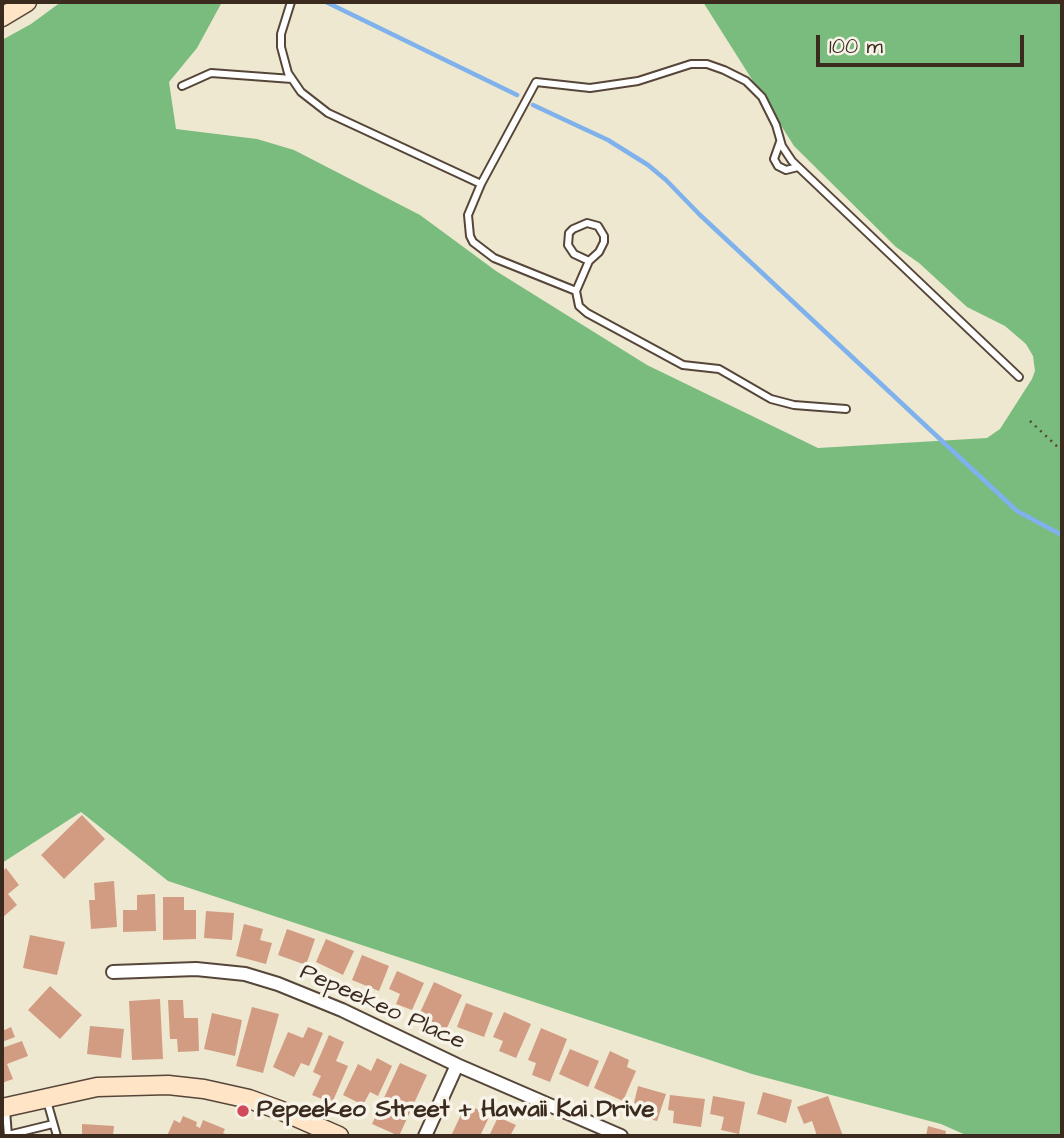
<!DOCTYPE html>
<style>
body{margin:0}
#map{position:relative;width:1064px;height:1138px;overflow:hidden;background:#eee8d0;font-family:"Architects Daughter",sans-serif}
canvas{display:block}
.frame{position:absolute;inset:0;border:4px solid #3b2a1e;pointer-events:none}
.scale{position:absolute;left:816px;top:35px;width:208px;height:32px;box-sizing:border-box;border:4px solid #3b2a1e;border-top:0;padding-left:9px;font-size:21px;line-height:24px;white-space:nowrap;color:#3b2a1e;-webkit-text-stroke:5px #f7f3e8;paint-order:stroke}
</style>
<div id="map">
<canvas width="1064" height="1138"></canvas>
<div class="frame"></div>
<div class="scale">100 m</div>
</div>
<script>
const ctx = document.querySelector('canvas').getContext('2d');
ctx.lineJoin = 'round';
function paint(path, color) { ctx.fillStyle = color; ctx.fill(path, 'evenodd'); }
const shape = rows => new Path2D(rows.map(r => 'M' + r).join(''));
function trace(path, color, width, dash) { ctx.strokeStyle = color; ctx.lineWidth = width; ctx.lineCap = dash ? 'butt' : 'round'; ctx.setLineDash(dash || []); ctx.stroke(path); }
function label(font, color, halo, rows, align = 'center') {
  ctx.font = font + ' "Architects Daughter",sans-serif'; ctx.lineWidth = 7; ctx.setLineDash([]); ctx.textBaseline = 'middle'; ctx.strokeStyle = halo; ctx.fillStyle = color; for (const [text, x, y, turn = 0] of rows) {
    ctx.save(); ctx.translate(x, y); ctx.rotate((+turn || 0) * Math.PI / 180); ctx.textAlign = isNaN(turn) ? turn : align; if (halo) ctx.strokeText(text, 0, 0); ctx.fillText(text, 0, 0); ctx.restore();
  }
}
paint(shape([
 [61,2,222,2,197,48,169,82,176,129,257,139,294,150,420,215,496,271,647,365,818,448,987,438,1000,429,1032,379,1035,371,1033,356,1026,344,1005,326,967,307,919,263,896,247,794,146,703,2,1062,2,1062,1136,968,1136,941,1124,752,1074,168,881,81,812,2,863,2,40,31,24]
]), '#79bc7e');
trace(shape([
 [326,2,517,95],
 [533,105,608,140,648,165,666,180,699,214,1017,511,1062,535]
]), '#7fb2ec', 4.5);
paint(shape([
 [82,815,105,839,64,879,41,855],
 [6,868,19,885,8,894,17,905,2,918,2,872],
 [114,881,117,927,91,929,89,900,95,900,94,883],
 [155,894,156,931,123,932,123,910,137,910,137,895],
 [163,897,184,897,184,910,196,910,196,939,163,940],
 [206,911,234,913,232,940,204,938],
 [244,924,263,929,260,940,272,943,266,964,236,956],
 [287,929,315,939,306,965,278,955],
 [30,935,65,942,57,975,23,968],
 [326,939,354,951,343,975,316,962],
 [362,955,389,966,379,991,352,980],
 [397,971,424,983,412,1010,396,1004,400,994,389,989],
 [434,982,462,995,446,1030,418,1017],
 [50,986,82,1015,60,1039,28,1010],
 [160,999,163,1059,132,1060,129,1001],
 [168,1000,183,1000,184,1018,198,1018,199,1051,178,1052,177,1039,170,1039],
 [466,1003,493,1013,484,1037,457,1027],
 [252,1007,279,1014,263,1073,236,1066],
 [504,1012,531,1024,516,1058,499,1051,503,1041,493,1037],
 [212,1013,242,1020,235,1056,204,1049],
 [90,1026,124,1029,121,1058,87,1054],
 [11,1027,15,1037,2,1042,2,1031],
 [308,1027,323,1033,309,1066,301,1063,294,1077,273,1067,288,1032,303,1038],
 [541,1028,567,1039,550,1082,532,1075,536,1063,528,1060],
 [329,1035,344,1042,336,1061,348,1066,332,1103,312,1095,321,1076,313,1072],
 [22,1041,28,1056,7,1064,13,1079,2,1083,2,1048],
 [570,1049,599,1061,588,1087,559,1074],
 [610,1051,629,1060,627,1067,636,1071,623,1101,594,1088],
 [377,1058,392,1066,378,1096,370,1092,363,1105,343,1095,358,1064,371,1071],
 [400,1063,427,1075,399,1136,372,1124],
 [638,1086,666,1094,657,1121,641,1117,644,1106,634,1103],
 [763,1092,792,1100,786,1123,757,1114],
 [670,1095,705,1099,701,1127,673,1123,674,1111,668,1110],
 [713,1096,745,1102,739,1134,721,1130,724,1117,710,1114],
 [828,1096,843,1136,817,1136,812,1121,804,1124,797,1107],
 [466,1104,490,1115,480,1136,451,1136],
 [183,1116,197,1122,196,1126,200,1128,203,1120,225,1129,223,1133,231,1136,167,1136,174,1120,180,1123],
 [498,1117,516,1125,510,1136,489,1136],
 [82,1124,114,1126,113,1136,82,1136],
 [928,1126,946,1131,945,1136,926,1136]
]), '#d29c83');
const lane = shape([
 [291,2,281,34,281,47,288,73,301,92,328,113,481,184,468,215,470,236,473,242,494,258,576,291],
 [182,86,211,73,292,79],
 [780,142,774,159,778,166,786,170,798,167],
 [481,184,536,82,590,88,638,81,691,64,707,64,724,70,746,81,762,97,776,125,782,146,792,161,1019,377],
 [589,261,574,254,568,245,569,233,573,229,587,223,598,226,604,236,604,242,599,252,589,261,576,291,579,306,587,313,683,365,719,369,771,399,794,405,846,409],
 [47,1101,57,1136],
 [6,1110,8,1136],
 [8,1135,53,1124]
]);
const street = shape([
 [113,972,196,969,245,974,278,984,342,1010,457,1065,621,1136],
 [425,1136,457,1065]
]);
const secondary = shape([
 [2,17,27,2],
 [2,1108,97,1087,168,1085,204,1089,249,1099,282,1111,339,1136]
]);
trace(lane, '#564639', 10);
trace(street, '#564639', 16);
trace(secondary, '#564639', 21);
trace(shape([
 [1030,421,1062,451]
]), '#564639', 2.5, [2, 5]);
trace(lane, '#fff', 6);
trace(street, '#fff', 12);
trace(secondary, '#ffe4c6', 18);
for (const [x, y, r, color] of [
 [243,1111,7,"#d1495b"]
]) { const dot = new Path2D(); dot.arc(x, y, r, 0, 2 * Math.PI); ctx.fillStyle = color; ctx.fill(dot); trace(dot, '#f7f3e8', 2.5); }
label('24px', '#3b2a1e', '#f7f3e8', [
 ["Pepeekeo Place",382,1008,24]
]);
label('bold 24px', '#3b2a1e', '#f7f3e8', [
 ["Pepeekeo Street + Hawaii Kai Drive",257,1111]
], 'left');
</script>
